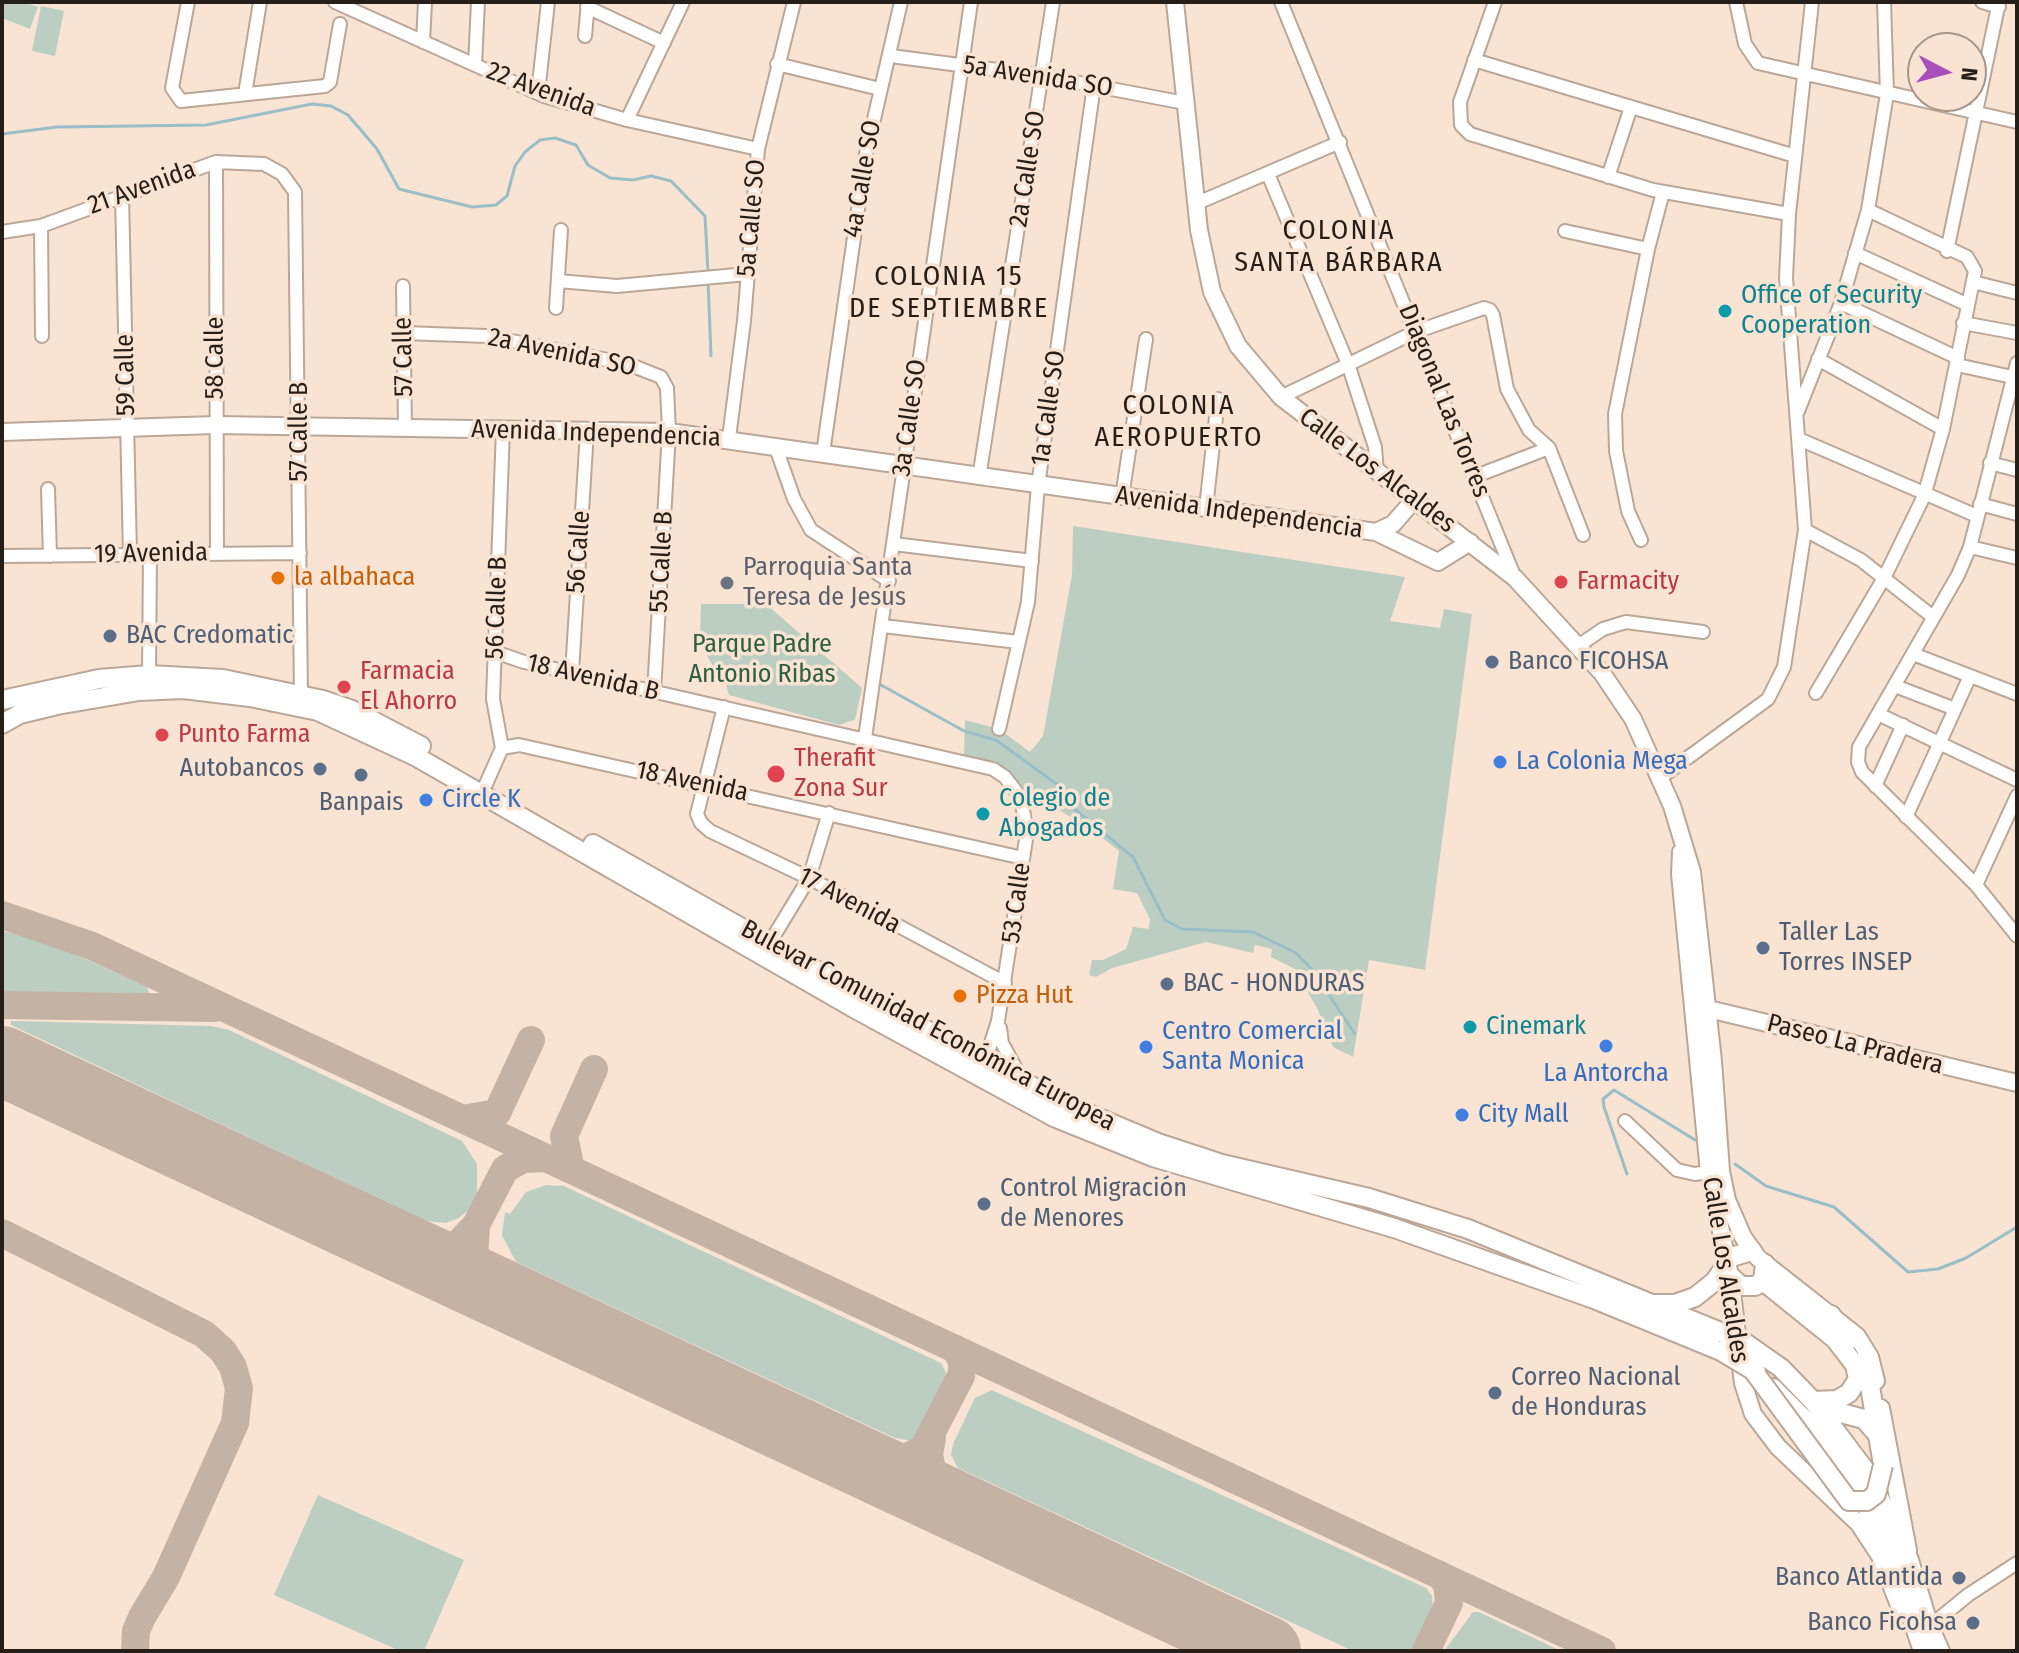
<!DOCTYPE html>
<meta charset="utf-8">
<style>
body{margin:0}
#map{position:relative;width:2019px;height:1653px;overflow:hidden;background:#f9e4d3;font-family:"Fira Sans Condensed",sans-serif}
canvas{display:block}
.frame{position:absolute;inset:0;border:4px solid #261f19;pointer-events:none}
.north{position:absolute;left:1907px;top:32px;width:80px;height:80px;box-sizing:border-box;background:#f9e4d3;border:2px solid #a59589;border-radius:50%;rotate:96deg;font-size:22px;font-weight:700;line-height:32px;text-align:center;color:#261f19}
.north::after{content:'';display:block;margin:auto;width:28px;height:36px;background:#a84fbb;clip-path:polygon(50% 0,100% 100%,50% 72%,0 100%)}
</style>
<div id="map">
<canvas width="2019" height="1653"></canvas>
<div class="frame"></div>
<div class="north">N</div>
</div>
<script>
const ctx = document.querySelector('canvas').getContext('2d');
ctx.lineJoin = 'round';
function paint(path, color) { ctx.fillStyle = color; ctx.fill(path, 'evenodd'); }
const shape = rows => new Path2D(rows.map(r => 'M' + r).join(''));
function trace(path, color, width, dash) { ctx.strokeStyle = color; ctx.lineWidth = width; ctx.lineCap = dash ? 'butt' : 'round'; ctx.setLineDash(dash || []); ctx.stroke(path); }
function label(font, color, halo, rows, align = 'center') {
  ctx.font = font + ' "Fira Sans Condensed",sans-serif'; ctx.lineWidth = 7; ctx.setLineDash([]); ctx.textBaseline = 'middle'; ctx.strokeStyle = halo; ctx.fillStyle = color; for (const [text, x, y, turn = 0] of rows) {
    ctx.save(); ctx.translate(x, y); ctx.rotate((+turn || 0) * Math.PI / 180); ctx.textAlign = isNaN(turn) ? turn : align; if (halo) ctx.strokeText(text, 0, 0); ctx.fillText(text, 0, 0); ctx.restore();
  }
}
paint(shape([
 [2,2,24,2,38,7,30,29,2,18],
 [41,6,64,11,55,56,32,51],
 [1073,526,1405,577,1390,621,1440,628,1444,609,1472,614,1425,970,1369,960,1353,1057,1333,1047,1318,1010,1295,969,1271,957,1272,949,1255,945,1253,953,1206,942,1112,968,1096,977,1089,975,1092,960,1103,960,1126,949,1133,927,1149,929,1150,919,1137,893,1113,889,1119,851,1091,829,1022,788,999,768,964,756,965,720,999,729,1030,752,1043,736,1072,575],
 [701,604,766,604,862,688,855,720,839,725,729,695,725,681,717,673,700,643],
 [2,931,44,940,147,987,149,992,145,996,2,994],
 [11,1021,211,1026,229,1030,462,1141,477,1164,477,1193,470,1209,459,1218,446,1223,426,1221,11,1025],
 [546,1185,564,1186,941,1363,946,1373,942,1390,945,1392,925,1432,913,1441,895,1438,516,1262,502,1235,505,1212,510,1214,526,1192],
 [992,1390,1426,1588,1432,1596,1433,1609,1412,1651,1353,1651,958,1468,951,1455,953,1444,975,1398],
 [318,1495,464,1560,424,1651,400,1651,274,1595],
 [1473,1612,1479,1612,1561,1651,1444,1651]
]), '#bccec2');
trace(shape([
 [2,134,57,127,206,125,312,104,331,106,348,115,377,149,399,189,472,207,496,205,507,196,515,166,525,152,540,140,555,138,576,145,588,165,610,178,633,180,651,176,671,181,705,216,708,273],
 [708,280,711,356],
 [881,685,964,731,996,740,1062,788,1072,807,1133,857,1165,920,1182,929,1253,932,1296,953,1311,968,1355,1034],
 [1735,1164,1766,1186,1834,1207,1908,1272,1938,1269,1966,1258,2017,1227],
 [1627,1174,1604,1107,1603,1099,1614,1090,1700,1143]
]), '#99bec8', 3);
trace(shape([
 [2,915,92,946,1602,1651],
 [2,1005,214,1008],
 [463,1119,497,1113,531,1040],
 [571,1169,564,1136,594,1069],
 [2,1233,204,1334,223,1351,233,1367,239,1388,235,1423,166,1577,142,1617,136,1631,135,1651],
 [418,1256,458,1244,476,1225],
 [497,1293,474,1259,476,1225,505,1169,523,1159,547,1158],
 [932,1438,929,1454,934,1480,942,1492,968,1512],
 [863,1463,892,1464,923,1449,961,1376,963,1364,956,1349],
 [1426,1651,1449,1603,1447,1583,1438,1574]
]), '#c4b2a4', 28);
trace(shape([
 [2,1061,1266,1651]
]), '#c4b2a4', 70);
const street = shape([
 [188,2,172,88,181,101,325,86,330,82,340,24],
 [335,2,544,96,627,120,758,149],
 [1281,2,1515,578],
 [1495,2,1460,102,1461,125,1470,134,1653,190,1789,214],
 [1736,2,1745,44,1758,63,2017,122],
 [1982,2,1999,7],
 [587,7,664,43],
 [585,36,588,2],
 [423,42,425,2],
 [891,56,1043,76,1185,103],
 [1474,60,1795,156],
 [777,64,880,89],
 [475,65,478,2],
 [538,93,548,2],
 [245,94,260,2],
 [627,120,683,2],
 [216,162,217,553],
 [1268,174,1348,364,1375,447,1377,473],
 [1608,177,1631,107],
 [122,195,130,555],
 [1195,204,1340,142],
 [41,226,42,336],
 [1565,231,1648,249],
 [2,232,41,226,216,162,264,164,282,174,295,192,301,694],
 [1947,251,1999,2],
 [1855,253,1966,304],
 [558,281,617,286,747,274],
 [1973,282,2017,293],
 [403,286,405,428],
 [1841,303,1958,358],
 [556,308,561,230],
 [1963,323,2017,333],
 [405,333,486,336,628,364,661,377,667,388,669,432,654,692],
 [1818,359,1943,429],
 [2017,363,1970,547,1958,575,1859,747,1858,762,1862,772,1976,885,2017,936],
 [1957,365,2017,378],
 [1281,397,1415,332,1484,308,1490,310,1493,315,1507,389,1529,430,1549,448,1583,535],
 [1798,411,1841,303,1868,210,1887,94,1884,2],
 [729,438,744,321,758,149,794,2],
 [1799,439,1977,516],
 [775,445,794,499,811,530,889,581],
 [823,453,866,154,901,2],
 [1990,463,2017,470],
 [1476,476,1549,448],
 [979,478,1053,2],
 [48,489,50,556],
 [1122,497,1146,339],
 [1980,504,2017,514],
 [1206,508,1218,399],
 [1805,530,1861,560,1933,617],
 [1641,540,1628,511,1616,451,1615,414,1648,249,1663,192],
 [894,544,1032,561],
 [1970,547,2017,558],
 [2,556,300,553],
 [883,626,1018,642],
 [1578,646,1603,629,1626,622,1703,632],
 [495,652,524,662,993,769,1005,777,1021,798,1027,833,998,1021,985,1062],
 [1913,654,2017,694],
 [572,673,587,431],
 [149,675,150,555],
 [1895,686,1955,709],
 [1816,693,1884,578,1924,496,1943,429,1975,271,1967,257,1868,210],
 [724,707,697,814,701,823,710,831,809,878,1005,983],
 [1878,714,2017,780],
 [999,729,1028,602,1038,486,1094,85],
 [865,738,971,2],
 [502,748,519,745,1023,858],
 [1660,778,1768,699,1784,667,1805,530,1786,278,1789,214,1812,2],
 [486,784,502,748,493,699,503,429],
 [1875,786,1903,725],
 [1906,817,1970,676],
 [1976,885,2017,796],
 [769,944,809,878,829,813],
 [1000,1028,1002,1043,1020,1076],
 [1625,1121,1677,1170,1695,1174,1709,1172],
 [1929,1627,1968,1595,2017,1563]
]);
const secondary = shape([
 [1175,2,1199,230,1212,292,1238,346,1281,397,1515,578,1602,673,1633,719,1672,806,1692,872,1713,1061,1721,1171,1727,1200,1743,1237,1758,1258,1857,1336,1870,1357,1876,1381],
 [2,432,215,425,669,432,1376,532,1438,562,1470,542],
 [1376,532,1393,524,1413,501],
 [1681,852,1680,874,1709,1172,1730,1276,1743,1383,1753,1414,1778,1447,1859,1524,1880,1556,1902,1613],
 [1700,1007,2017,1083],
 [1881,1408,1908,1550]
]);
const primary = shape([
 [2,700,99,679,149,675,223,679,323,700,352,710,421,746],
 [2,724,20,714,57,705,139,691,183,689,250,697,318,711,415,756,852,1007,1056,1118,1153,1157,1394,1228,1594,1299,1721,1351],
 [593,844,864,997,1065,1104,1158,1143,1222,1164,1369,1198,1468,1229,1723,1333],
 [1730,1276,1741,1286,1755,1286,1763,1281,1765,1264],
 [1763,1281,1835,1339,1855,1365,1858,1379,1849,1393,1837,1400,1813,1401],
 [1655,1304,1675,1304,1695,1297,1715,1281,1731,1257,1752,1251],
 [1831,1315,1849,1340],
 [1862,1362,1870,1386,1883,1465],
 [1781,1368,1813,1401,1868,1474,1909,1560,1929,1627,1940,1651],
 [1773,1388,1809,1424,1854,1483,1889,1549,1923,1651],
 [1818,1407,1864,1419,1878,1435]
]);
trace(street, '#bba797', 16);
trace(secondary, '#bba797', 20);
trace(primary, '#bba797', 22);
trace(street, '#fff', 12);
trace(secondary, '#fff', 16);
trace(primary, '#fff', 18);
const primaryBridge = shape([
 [1723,1333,1744,1342,1781,1368],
 [1721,1351,1756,1372],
 [1749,1365,1849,1501,1867,1501,1876,1494,1883,1465]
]);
trace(primaryBridge, '#bba797', 22, []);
trace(primaryBridge, '#fff', 18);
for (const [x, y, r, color] of [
 [1725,311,8,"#0f9aa8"],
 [278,578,8,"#e8710a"],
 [1561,582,8,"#e0444e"],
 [727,583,8,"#6b7280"],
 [110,636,8,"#5c6f8a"],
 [1492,662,8,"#5c6f8a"],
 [344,687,8,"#e0444e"],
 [162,735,8,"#e0444e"],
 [1500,762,8,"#3f7fe0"],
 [320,769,8,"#5c6f8a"],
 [776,774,10,"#e0444e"],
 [361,775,8,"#5c6f8a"],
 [426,800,8,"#3f7fe0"],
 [983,814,8,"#0f9aa8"],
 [1763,948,8,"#5c6f8a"],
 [1167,984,8,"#5c6f8a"],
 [960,996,8,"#e8710a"],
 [1470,1027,8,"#0f9aa8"],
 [1606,1046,8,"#3f7fe0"],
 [1146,1047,8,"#3f7fe0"],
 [1462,1115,8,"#3f7fe0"],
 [984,1204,8,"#5c6f8a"],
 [1495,1393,8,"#5c6f8a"],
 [1959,1578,8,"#5c6f8a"],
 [1973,1623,8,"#5c6f8a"]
]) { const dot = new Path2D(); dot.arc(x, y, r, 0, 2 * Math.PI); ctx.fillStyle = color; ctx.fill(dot); trace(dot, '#f9e4d3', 3); }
label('26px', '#261f19', '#f9e4d3', [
 ["5a Avenida SO",1038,77,9],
 ["22 Avenida",541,90,20],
 ["2a Calle SO",1028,169,-81],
 ["4a Calle SO",863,179,-80],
 ["21 Avenida",142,188,-20],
 ["5a Calle SO",752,218,-85],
 ["2a Avenida SO",562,353,12],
 ["57 Calle",404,357,-91],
 ["58 Calle",216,358,-90],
 ["59 Calle",126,375,-91],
 ["Diagonal Las Torres",1444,401,68],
 ["1a Calle SO",1049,408,-82],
 ["3a Calle SO",910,418,-82],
 ["57 Calle B",300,432,-90],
 ["Avenida Independencia",596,434,2],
 ["Calle Los Alcaldes",1377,471,37],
 ["Avenida Independencia",1239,513,8],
 ["56 Calle",579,552,-86],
 ["19 Avenida",151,554,-1],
 ["55 Calle B",662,562,-87],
 ["56 Calle B",497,608,-88],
 ["18 Avenida B",593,678,13],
 ["18 Avenida",692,782,12],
 ["17 Avenida",849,901,28],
 ["53 Calle",1017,903,-82],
 ["Bulevar Comunidad Económica Europea",928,1026,28],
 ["Paseo La Pradera",1855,1045,14],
 ["Calle Los Alcaldes",1725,1270,81]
]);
label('26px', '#0d838f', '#f9e4d3', [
 ["Office of Security",1741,296],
 ["Cooperation",1741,326],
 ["Colegio de",999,799],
 ["Abogados",999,829],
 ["Cinemark",1486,1027]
], 'left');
label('26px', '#5b616d', '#f9e4d3', [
 ["Parroquia Santa",743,568],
 ["Teresa de Jesús",743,598]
], 'left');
label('26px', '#c56008', '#f9e4d3', [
 ["la albahaca",294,578],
 ["Pizza Hut",976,996]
], 'left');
label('26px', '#be3a42', '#f9e4d3', [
 ["Farmacity",1577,582],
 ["Farmacia",360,672],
 ["El Ahorro",360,702],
 ["Punto Farma",178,735],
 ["Therafit",794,759],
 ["Zona Sur",794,789]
], 'left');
label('26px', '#4e5e75', '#f9e4d3', [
 ["BAC Credomatic",126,636],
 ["Banco FICOHSA",1508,662],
 ["Autobancos",304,769,"right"],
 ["Banpais",361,803,"center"],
 ["Taller Las",1779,933],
 ["Torres INSEP",1779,963],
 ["BAC - HONDURAS",1183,984],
 ["Control Migración",1000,1189],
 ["de Menores",1000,1219],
 ["Correo Nacional",1511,1378],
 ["de Honduras",1511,1408],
 ["Banco Atlantida",1943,1578,"right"],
 ["Banco Ficohsa",1957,1623,"right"]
], 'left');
label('26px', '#2d6043', '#f9e4d3', [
 ["Parque Padre",762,645],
 ["Antonio Ribas",762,675]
]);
label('26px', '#366cbe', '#f9e4d3', [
 ["La Colonia Mega",1516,762],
 ["Circle K",442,800],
 ["Centro Comercial",1162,1032],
 ["Santa Monica",1162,1062],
 ["La Antorcha",1606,1074,"center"],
 ["City Mall",1478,1115]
], 'left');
ctx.letterSpacing = '2px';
label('28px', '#261f19', '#f9e4d3', [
 ["COLONIA",1339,231],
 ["SANTA BÁRBARA",1339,263],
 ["COLONIA 15",949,277],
 ["DE SEPTIEMBRE",949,309],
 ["COLONIA",1179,406],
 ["AEROPUERTO",1179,438]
]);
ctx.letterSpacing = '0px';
</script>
